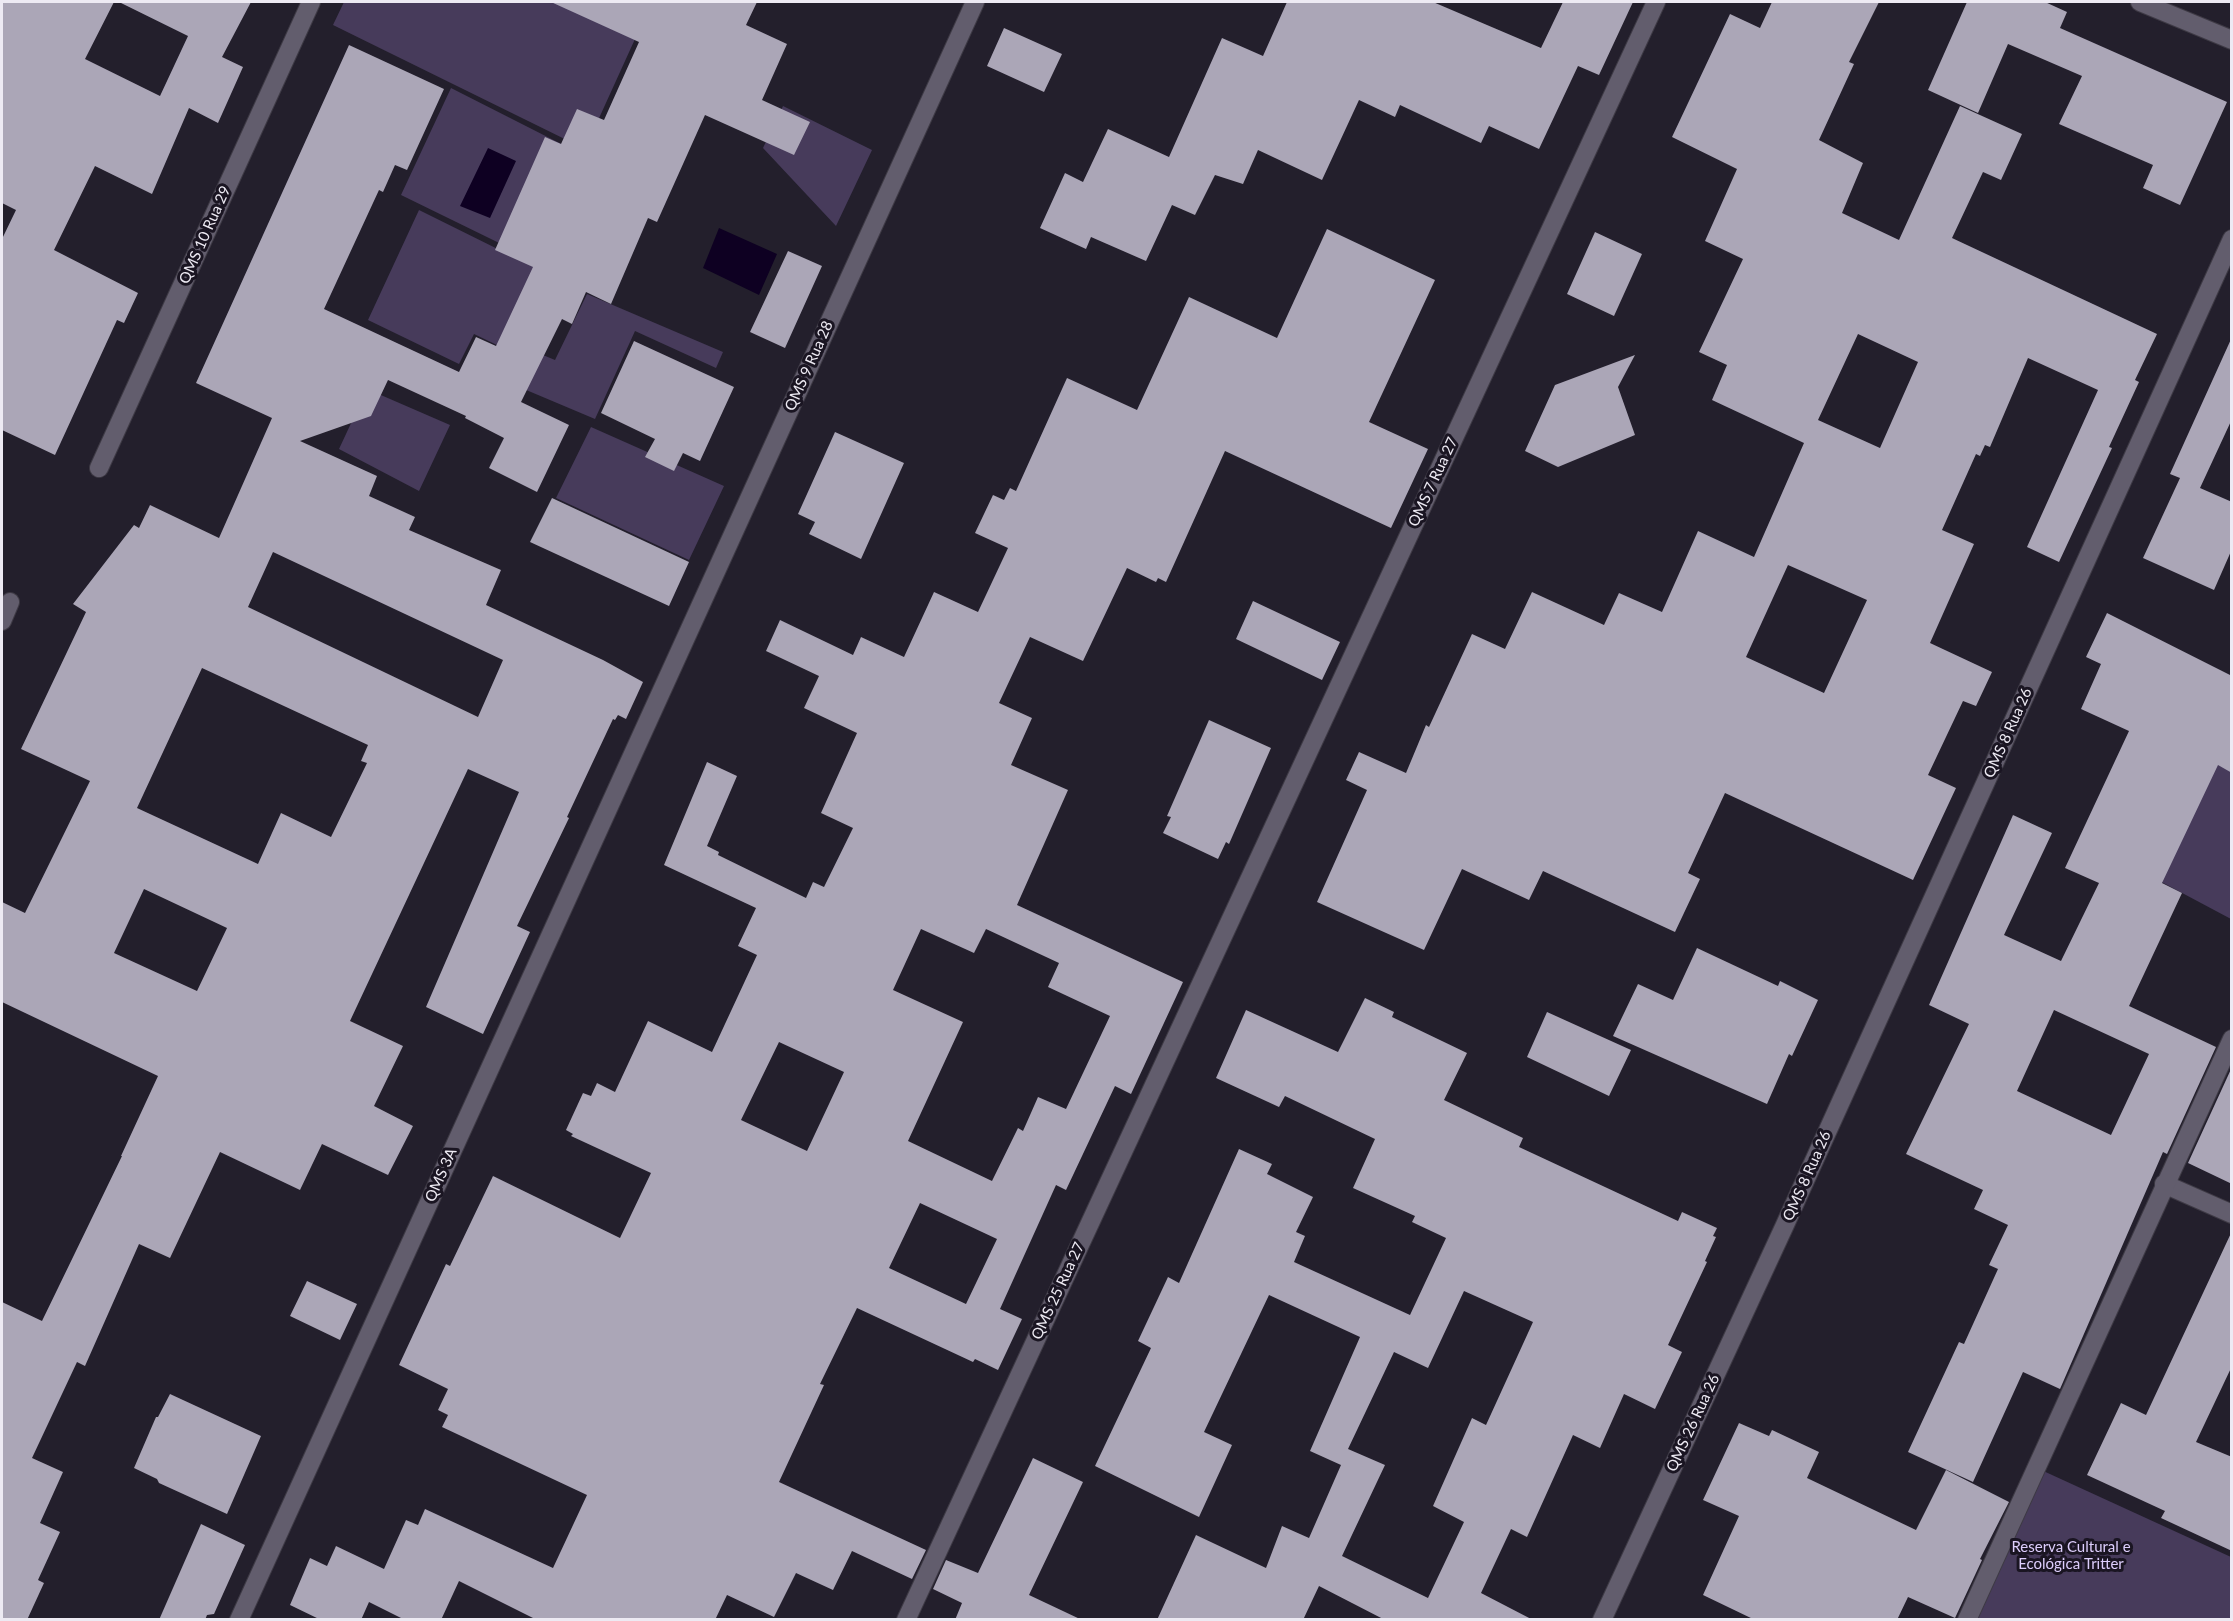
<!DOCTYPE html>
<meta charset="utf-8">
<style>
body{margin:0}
#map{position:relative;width:2233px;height:1621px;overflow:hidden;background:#231f2c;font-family:Lato,sans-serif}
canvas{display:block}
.frame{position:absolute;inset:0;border:3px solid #edeaf3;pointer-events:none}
</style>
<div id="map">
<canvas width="2233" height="1621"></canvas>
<div class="frame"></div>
</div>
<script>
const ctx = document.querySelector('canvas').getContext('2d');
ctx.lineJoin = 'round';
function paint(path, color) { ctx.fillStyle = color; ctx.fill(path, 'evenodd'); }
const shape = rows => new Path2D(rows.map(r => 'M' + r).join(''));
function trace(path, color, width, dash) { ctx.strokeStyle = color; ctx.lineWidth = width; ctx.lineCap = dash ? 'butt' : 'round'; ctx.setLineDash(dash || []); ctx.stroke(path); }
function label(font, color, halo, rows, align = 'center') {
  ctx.font = font + ' Lato,sans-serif'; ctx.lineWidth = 6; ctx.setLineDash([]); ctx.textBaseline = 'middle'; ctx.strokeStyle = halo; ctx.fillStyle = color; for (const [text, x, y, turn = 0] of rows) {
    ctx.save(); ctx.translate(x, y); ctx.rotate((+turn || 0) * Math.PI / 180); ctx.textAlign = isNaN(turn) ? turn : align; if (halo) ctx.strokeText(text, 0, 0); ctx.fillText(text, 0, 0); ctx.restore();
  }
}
paint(shape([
 [344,2,557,2,635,39,585,149,333,25],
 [451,88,583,155,536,261,401,195],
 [783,106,872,150,836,226,763,148],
 [419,210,536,268,499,346,474,334,459,364,368,320],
 [587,294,723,352,716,368,635,331,595,419,493,376,509,341,555,360],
 [367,389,450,425,419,491,339,449],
 [591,427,724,486,689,560,556,498],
 [2197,748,2231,764,2231,919,2139,870],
 [2039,1469,2231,1557,2231,1619,1970,1620]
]), '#473b5b');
paint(shape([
 [488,148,516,161,490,218,460,206],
 [719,228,777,254,759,295,703,268]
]), '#0e0022');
paint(shape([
 [2,2,114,2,85,59,160,96,188,36,119,2,251,2,222,57,243,67,218,123,189,108,152,194,95,166,54,250,138,293,124,323,117,320,55,455,2,430,2,239,16,210,2,203],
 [551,2,757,2,746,25,787,44,762,100,810,122,794,155,705,115,657,222,648,218,611,304,586,292,572,324,562,319,521,402,569,425,537,492,489,468,504,438,465,418,466,416,388,380,371,416,300,441,377,476,369,496,415,517,409,530,501,570,486,605,603,660,643,682,626,719,618,715,615,720,613,719,567,817,569,818,517,926,530,932,483,1034,426,1007,519,792,468,769,350,1021,403,1046,374,1106,413,1126,388,1175,322,1144,300,1190,220,1152,170,1258,139,1244,85,1366,77,1362,32,1458,63,1472,40,1523,60,1532,38,1580,44,1583,27,1620,2,1620,2,1302,42,1321,122,1156,121,1156,158,1076,2,1002,2,902,25,913,90,781,21,749,86,612,73,604,134,525,139,528,150,505,219,538,272,418,196,383,349,45,444,89,407,170,395,165,383,192,379,190,324,309,459,372,476,337,496,346,533,267,495,250,545,137,561,144,577,109,604,120,639,42],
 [273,552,503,660,478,717,248,607],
 [202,668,368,745,361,761,367,763,331,837,281,813,258,864,137,808],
 [144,889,227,928,197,991,114,953],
 [1287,2,1433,2,1541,48,1563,2,1633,2,1599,75,1578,66,1539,149,1489,126,1481,143,1400,105,1395,117,1359,100,1322,180,1258,150,1243,184,1215,175,1195,215,1172,205,1146,261,1091,237,1086,249,1040,228,1065,173,1083,182,1108,129,1169,157,1222,38,1263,56],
 [1772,2,1879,2,1849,62,1854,64,1819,140,1863,163,1842,213,1899,240,1960,106,2022,134,2001,180,1983,172,1952,238,2157,334,2135,380,2139,382,2109,447,2112,448,2059,562,2027,547,2098,390,2028,358,1990,447,1985,445,1980,456,1976,454,1942,530,1974,544,1930,643,1992,672,1976,706,1963,701,1928,775,1956,788,1913,880,1725,793,1688,873,1700,879,1675,932,1543,871,1529,900,1462,869,1424,950,1317,902,1367,790,1346,780,1359,752,1406,773,1426,725,1429,727,1472,634,1505,649,1532,592,1604,625,1619,593,1662,612,1698,531,1754,557,1804,443,1712,400,1727,365,1699,352,1743,259,1705,241,1737,169,1672,137,1730,14,1760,28],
 [1858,334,1918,362,1880,448,1818,420],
 [1788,565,1867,600,1824,693,1746,657],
 [1967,2,2045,2,2067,12,2060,28,2227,102,2180,205,2143,188,2153,165,2059,124,2082,76,2008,44,1978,113,1928,90],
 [1004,28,1062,54,1044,92,987,66],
 [1327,229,1435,280,1369,422,1428,449,1391,528,1225,451,1166,582,1158,578,1156,582,1127,568,1083,661,1030,637,999,703,1032,718,1011,765,1068,790,1017,905,1183,982,1131,1094,1115,1086,1066,1190,1056,1185,1000,1309,1022,1319,998,1370,975,1359,973,1362,857,1308,820,1384,824,1385,779,1482,926,1550,912,1579,852,1551,833,1590,796,1573,774,1617,727,1595,715,1620,537,1620,459,1581,441,1620,405,1620,369,1602,361,1620,321,1620,290,1605,310,1558,327,1566,336,1546,384,1569,406,1520,418,1525,425,1509,553,1568,587,1495,442,1427,448,1415,438,1410,448,1389,399,1365,446,1264,450,1266,493,1176,620,1238,651,1173,571,1136,573,1134,566,1130,583,1093,591,1096,597,1083,615,1092,648,1021,712,1052,757,955,738,946,756,908,664,865,707,762,737,776,707,846,719,852,718,855,806,898,813,882,824,887,853,828,821,813,857,733,804,708,819,676,766,651,780,620,853,655,861,637,904,657,934,592,978,612,1008,548,975,533,993,495,1004,500,1010,488,1016,491,1067,378,1137,410,1189,297,1277,338],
 [921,929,974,953,986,929,1059,963,1048,987,1110,1016,1066,1109,1038,1097,1023,1131,1018,1128,992,1181,908,1141,963,1022,893,990],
 [779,1042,844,1072,807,1151,741,1120],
 [920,1203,997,1239,966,1304,889,1268],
 [1595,232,1642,254,1614,316,1567,294],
 [788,251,822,266,785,348,750,332],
 [2232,337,2232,419,2200,488,2232,502,2232,549,2214,590,2143,558,2180,478,2170,474],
 [634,341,734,387,700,461,683,453,674,471,645,457,655,439,601,413],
 [1635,355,1618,387,1635,435,1558,467,1525,451,1555,385],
 [835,432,904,463,861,559,809,534,815,522,798,514],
 [552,498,689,562,669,606,530,542],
 [1253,601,1340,642,1322,680,1236,639],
 [2107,613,2232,676,2232,773,2218,765,2162,883,2182,893,2129,1006,2216,1047,2167,1154,2163,1152,2060,1389,2023,1372,1973,1482,1908,1452,1959,1342,1964,1344,1998,1269,1989,1265,2008,1225,1974,1209,1983,1190,1906,1154,1969,1024,1929,1005,2013,815,2052,833,2004,935,2061,961,2099,883,2065,868,2129,731,2081,709,2101,664,2086,657],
 [2054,1010,2149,1054,2111,1135,2017,1091],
 [1209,720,1271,748,1229,844,1226,842,1218,859,1163,833,1171,817,1167,816],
 [1697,948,1778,986,1780,981,1818,1000,1792,1056,1789,1054,1767,1104,1613,1036,1638,984,1673,1000],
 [1365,998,1394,1012,1392,1017,1467,1053,1444,1100,1523,1138,1519,1147,1678,1221,1682,1212,1717,1228,1713,1236,1716,1237,1705,1261,1707,1262,1668,1345,1682,1352,1655,1409,1624,1394,1600,1448,1573,1435,1527,1537,1511,1529,1481,1593,1533,1620,1385,1620,1319,1586,1303,1620,1157,1620,1196,1535,1266,1568,1282,1526,1309,1538,1341,1465,1310,1451,1360,1337,1269,1295,1204,1432,1232,1445,1199,1517,1095,1466,1151,1348,1138,1341,1168,1277,1179,1283,1239,1149,1272,1164,1267,1174,1313,1197,1296,1232,1305,1236,1294,1262,1410,1315,1446,1238,1412,1222,1415,1216,1353,1188,1375,1139,1285,1096,1279,1107,1216,1078,1246,1010,1338,1052],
 [1464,1291,1533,1322,1486,1425,1472,1418,1433,1506,1464,1522,1428,1598,1342,1556,1385,1465,1348,1449,1394,1352,1428,1368],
 [1547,1012,1631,1050,1609,1096,1527,1057],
 [2232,1067,2232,1184,2188,1163],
 [2232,1231,2232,1366,2196,1442,2232,1457,2232,1551,2161,1518,2165,1511,2087,1475,2121,1403,2146,1415],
 [307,1281,357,1304,340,1340,290,1316],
 [170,1394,261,1436,227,1514,159,1483,157,1479,134,1468,156,1417,158,1417],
 [1739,1423,1769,1436,1772,1430,1819,1452,1807,1478,1916,1530,1946,1470,2009,1502,1980,1559,1982,1560,1955,1618,1908,1597,1897,1620,1755,1620,1703,1595,1739,1516,1703,1500],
 [1033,1458,1083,1482,1029,1595,1082,1620,955,1620,962,1603,933,1589,946,1560,978,1573],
 [201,1524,245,1545,214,1614,207,1615,205,1620,159,1620]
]), '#aba6b7');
const street = shape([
 [99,468,311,2],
 [2,621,10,602],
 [2164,1184,2232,1214],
 [239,1620,975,2],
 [906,1620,1656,2],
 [1602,1620,1784,1227,2232,239]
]);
const secondary = shape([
 [2140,2,2232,40],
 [1967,1620,2232,1039]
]);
trace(street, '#3e3a45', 20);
trace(secondary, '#3e3a45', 20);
trace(street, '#625d6d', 18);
trace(secondary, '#625d6d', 18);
label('15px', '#edeaf3', '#1a1522', [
 ["QMS 10 Rua 29",205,235,-66],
 ["QMS 9 Rua 28",809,366,-66],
 ["QMS 7 Rua 27",1433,482,-65],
 ["QMS 8 Rua 26",2008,733,-66],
 ["QMS 3A",441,1175,-66],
 ["QMS 8 Rua 26",1807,1176,-66],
 ["QMS 25 Rua 27",1058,1291,-65],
 ["QMS 26 Rua 26",1693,1423,-65]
]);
label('15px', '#ddcefc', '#1a1522', [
 ["Reserva Cultural e",2071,1547],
 ["Ecológica Tritter",2071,1564]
]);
</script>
